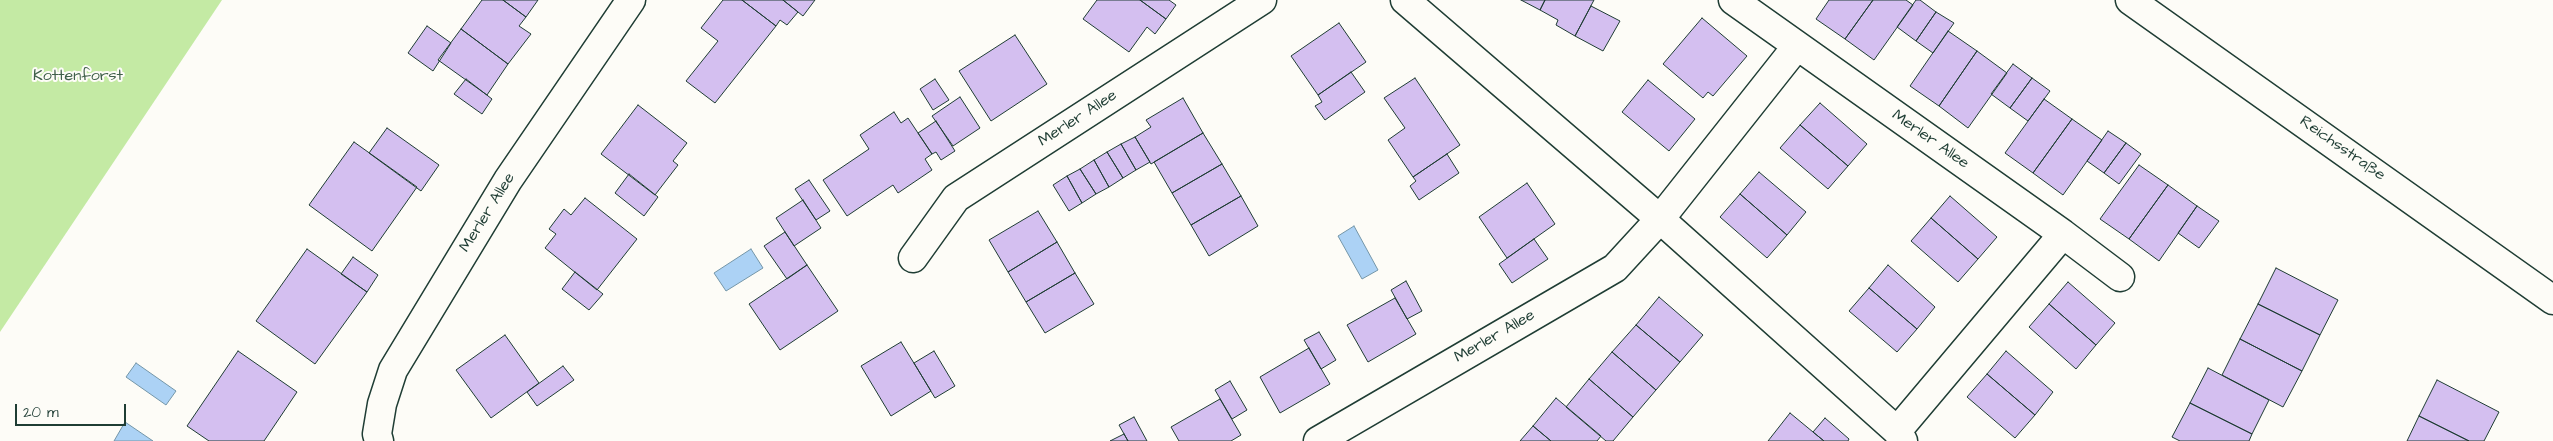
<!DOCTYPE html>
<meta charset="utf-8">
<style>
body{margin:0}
#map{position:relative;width:2553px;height:441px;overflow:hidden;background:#fdfcf7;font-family:"Architects Daughter",sans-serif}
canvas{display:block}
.scale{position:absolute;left:15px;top:404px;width:111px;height:22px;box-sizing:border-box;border:2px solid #1f3d34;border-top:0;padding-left:6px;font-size:15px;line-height:18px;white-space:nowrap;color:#1f3d34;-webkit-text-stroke:4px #fdfcf7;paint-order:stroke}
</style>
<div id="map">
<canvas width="2553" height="441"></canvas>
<div class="scale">20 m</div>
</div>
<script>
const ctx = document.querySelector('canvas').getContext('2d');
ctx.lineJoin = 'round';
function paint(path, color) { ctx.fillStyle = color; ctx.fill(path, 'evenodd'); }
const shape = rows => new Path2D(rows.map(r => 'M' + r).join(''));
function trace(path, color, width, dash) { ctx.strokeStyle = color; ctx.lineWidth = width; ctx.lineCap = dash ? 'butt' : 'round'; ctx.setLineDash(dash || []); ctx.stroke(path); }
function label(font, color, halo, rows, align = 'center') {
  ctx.font = font + ' "Architects Daughter",sans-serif'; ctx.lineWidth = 4; ctx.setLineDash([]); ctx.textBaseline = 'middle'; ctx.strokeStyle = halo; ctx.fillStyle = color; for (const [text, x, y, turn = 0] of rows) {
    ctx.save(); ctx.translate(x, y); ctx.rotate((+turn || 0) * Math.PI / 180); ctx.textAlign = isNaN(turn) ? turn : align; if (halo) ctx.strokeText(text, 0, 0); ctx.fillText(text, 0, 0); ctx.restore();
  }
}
paint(shape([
 [0,0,222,0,0,332]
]), '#c4eaa4');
const water = shape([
 [1354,226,1378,270,1362,279,1338,236,1354,226],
 [751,249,763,268,726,291,714,273,751,249],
 [136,363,176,391,166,405,126,377,136,363],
 [125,422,153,441,114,441,125,422]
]);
paint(water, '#acd2f5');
trace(water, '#7496a8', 1);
const building = shape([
 [482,0,503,0,526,17,519,26,531,34,508,64,461,29,482,0],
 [503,0,538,0,526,17,503,0],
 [723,0,742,0,776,26,715,103,686,81,718,41,701,28,723,0],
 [742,0,783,0,798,12,787,25,780,20,776,26,742,0],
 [783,0,815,0,803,16,783,0],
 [1097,0,1140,0,1166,19,1155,34,1147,27,1129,52,1083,19,1097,0],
 [1140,0,1169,0,1176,5,1166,19,1140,0],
 [1521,0,1545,0,1540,10,1521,0],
 [1545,0,1594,0,1575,36,1556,25,1558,20,1540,10,1545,0],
 [1829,0,1873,0,1845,39,1816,19,1829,0],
 [1873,0,1906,0,1913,5,1874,60,1845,39,1873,0],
 [1916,0,1920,0,1936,12,1916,41,1897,27,1916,0],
 [1591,6,1620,21,1603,51,1575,36,1591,6],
 [1936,12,1954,23,1933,53,1916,41,1936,12],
 [1702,18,1747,56,1713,96,1708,92,1703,98,1663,64,1702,18],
 [1339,23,1366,62,1318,95,1291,56,1339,23],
 [427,26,451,43,433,71,408,53,427,26],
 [461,29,508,64,487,95,438,60,461,29],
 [1948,31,1977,51,1939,106,1910,86,1948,31],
 [1015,35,1047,84,991,121,959,71,1015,35],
 [1977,51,2007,73,1968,128,1939,106,1977,51],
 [2013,64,2032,78,2010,108,1991,94,2013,64],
 [1351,72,1365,92,1325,120,1315,106,1322,102,1318,95,1351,72],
 [1415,78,1460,145,1413,177,1388,140,1405,128,1384,98,1415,78],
 [2032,78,2050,91,2028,121,2010,108,2032,78],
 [466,79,492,99,482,114,454,94,466,79],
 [935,79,949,100,933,110,920,89,935,79],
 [1648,80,1695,119,1669,151,1622,112,1648,80],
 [960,97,980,128,953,146,932,116,960,97],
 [1183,98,1203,133,1151,164,1135,137,1151,127,1146,120,1183,98],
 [2044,99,2072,119,2033,173,2005,153,2044,99],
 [1820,103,1867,144,1848,166,1800,125,1820,103],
 [638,105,687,143,673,161,678,165,655,195,601,154,638,105],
 [894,112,901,123,908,118,932,154,925,159,932,170,898,193,893,185,847,216,823,180,869,149,860,135,894,112],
 [2072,119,2102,140,2063,195,2033,173,2072,119],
 [936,121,955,151,941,160,936,152,932,154,918,133,936,121],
 [1800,125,1848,166,1828,189,1780,148,1800,125],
 [387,128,439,165,421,191,369,153,387,128],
 [2108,131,2126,143,2104,173,2087,161,2108,131],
 [1203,133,1222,164,1172,193,1154,162,1203,133],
 [1135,137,1150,162,1136,170,1121,144,1135,137],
 [354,142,417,187,372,251,309,205,354,142],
 [2126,143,2141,154,2119,184,2104,173,2126,143],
 [1121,144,1136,170,1123,178,1107,152,1121,144],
 [1107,152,1123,178,1109,187,1094,160,1107,152],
 [1447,154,1459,173,1419,200,1410,186,1416,181,1413,177,1447,154],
 [1094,160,1109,187,1096,194,1080,169,1094,160],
 [1222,164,1241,196,1191,225,1172,193,1222,164],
 [2139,165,2168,185,2129,239,2100,219,2139,165],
 [1080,169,1096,194,1082,203,1067,176,1080,169],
 [1759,172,1806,212,1787,235,1740,194,1759,172],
 [629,174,658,197,644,216,615,193,629,174],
 [1067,176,1082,203,1069,211,1053,185,1067,176],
 [809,180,830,211,816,220,795,189,809,180],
 [1527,183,1555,224,1507,258,1479,217,1527,183],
 [2168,185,2197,206,2159,261,2129,239,2168,185],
 [1740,194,1787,235,1767,258,1720,217,1740,194],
 [1241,196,1258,226,1209,256,1191,225,1241,196],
 [1950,196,1997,237,1978,259,1931,218,1950,196],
 [585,198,637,239,597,290,545,248,556,234,549,229,564,209,571,215,585,198],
 [803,200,821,228,794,246,776,218,803,200],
 [2197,206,2219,221,2199,248,2178,233,2197,206],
 [1038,211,1057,242,1008,272,989,240,1038,211],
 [1931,218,1978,259,1958,282,1911,241,1931,218],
 [785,232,807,265,787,279,764,246,785,232],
 [1534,239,1548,259,1512,283,1499,264,1534,239],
 [1057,242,1075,273,1026,302,1008,272,1057,242],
 [307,249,367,292,315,364,256,321,307,249],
 [353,257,378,275,367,292,341,274,353,257],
 [807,265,838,311,780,350,749,304,807,265],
 [1888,265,1935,307,1917,329,1869,288,1888,265],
 [2276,268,2338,300,2320,335,2258,304,2276,268],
 [575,272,603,294,589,310,562,289,575,272],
 [1075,273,1094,304,1045,333,1026,302,1075,273],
 [1406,281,1422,311,1407,319,1391,290,1406,281],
 [2068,282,2115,323,2096,345,2049,304,2068,282],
 [1869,288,1917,329,1897,352,1849,311,1869,288],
 [1659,297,1703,335,1680,362,1636,325,1659,297],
 [1395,298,1416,334,1368,362,1347,325,1395,298],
 [2049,304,2096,345,2076,369,2029,327,2049,304],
 [2258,304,2320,335,2302,371,2240,339,2258,304],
 [1636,325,1680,362,1656,390,1612,352,1636,325],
 [1319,332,1336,360,1321,369,1304,340,1319,332],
 [505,335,539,383,491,418,456,370,505,335],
 [2240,339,2302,371,2283,407,2222,375,2240,339],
 [901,342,931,391,891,416,861,366,901,342],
 [1309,348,1330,384,1280,413,1260,377,1309,348],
 [238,351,297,392,264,441,209,441,187,426,238,351],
 [934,351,955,386,935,398,914,363,934,351],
 [2006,351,2053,392,2035,415,1987,374,2006,351],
 [1612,352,1656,390,1633,417,1589,379,1612,352],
 [563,366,574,380,537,406,527,392,563,366],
 [2208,368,2269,400,2252,434,2190,403,2208,368],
 [1987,374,2035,415,2015,438,1967,397,1987,374],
 [1589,379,1633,417,1613,441,1606,441,1566,407,1589,379],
 [2437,380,2499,412,2484,441,2469,441,2419,416,2437,380],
 [1230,381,1247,410,1232,419,1215,390,1230,381],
 [1556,398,1601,436,1597,441,1551,441,1533,426,1556,398],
 [1220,399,1241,435,1231,441,1179,441,1171,427,1220,399],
 [2190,403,2252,434,2249,441,2180,441,2172,437,2190,403],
 [1790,413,1813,432,1824,441,1768,441,1790,413],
 [2419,416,2469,441,2407,441,2419,416],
 [1134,417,1147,441,1128,441,1119,425,1134,417],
 [1825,418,1849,439,1848,441,1824,441,1813,432,1825,418],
 [1533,426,1551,441,1520,441,1533,426],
 [1124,434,1128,441,1110,441,1124,434]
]);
paint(building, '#d4bff0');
trace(building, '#1f3d34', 1);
const minor = shape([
 [1405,0,1660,219,1897,431,1903,441],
 [1733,0,2063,234,2120,277],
 [913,258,956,198,1262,0],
 [1897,431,2063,234],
 [379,441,377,434,382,404,393,370,508,180,631,0],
 [1318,441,1615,268,1660,219,1797,46]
]);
const secondary = shape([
 [2130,0,2553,300]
]);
trace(minor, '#1f3d34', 31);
trace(secondary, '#1f3d34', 31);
trace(minor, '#fdfcf7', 28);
trace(secondary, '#fdfcf7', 28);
label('16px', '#40604a', '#fdfcf7', [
 ["Kottenforst",78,77]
]);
label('16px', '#1f3d34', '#fdfcf7', [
 ["Merler Allee",1078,119,-33],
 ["Merler Allee",1930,140,35],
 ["Reichsstraße",2342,149,35],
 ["Merler Allee",488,213,-58],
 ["Merler Allee",1495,337,-30]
]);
</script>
